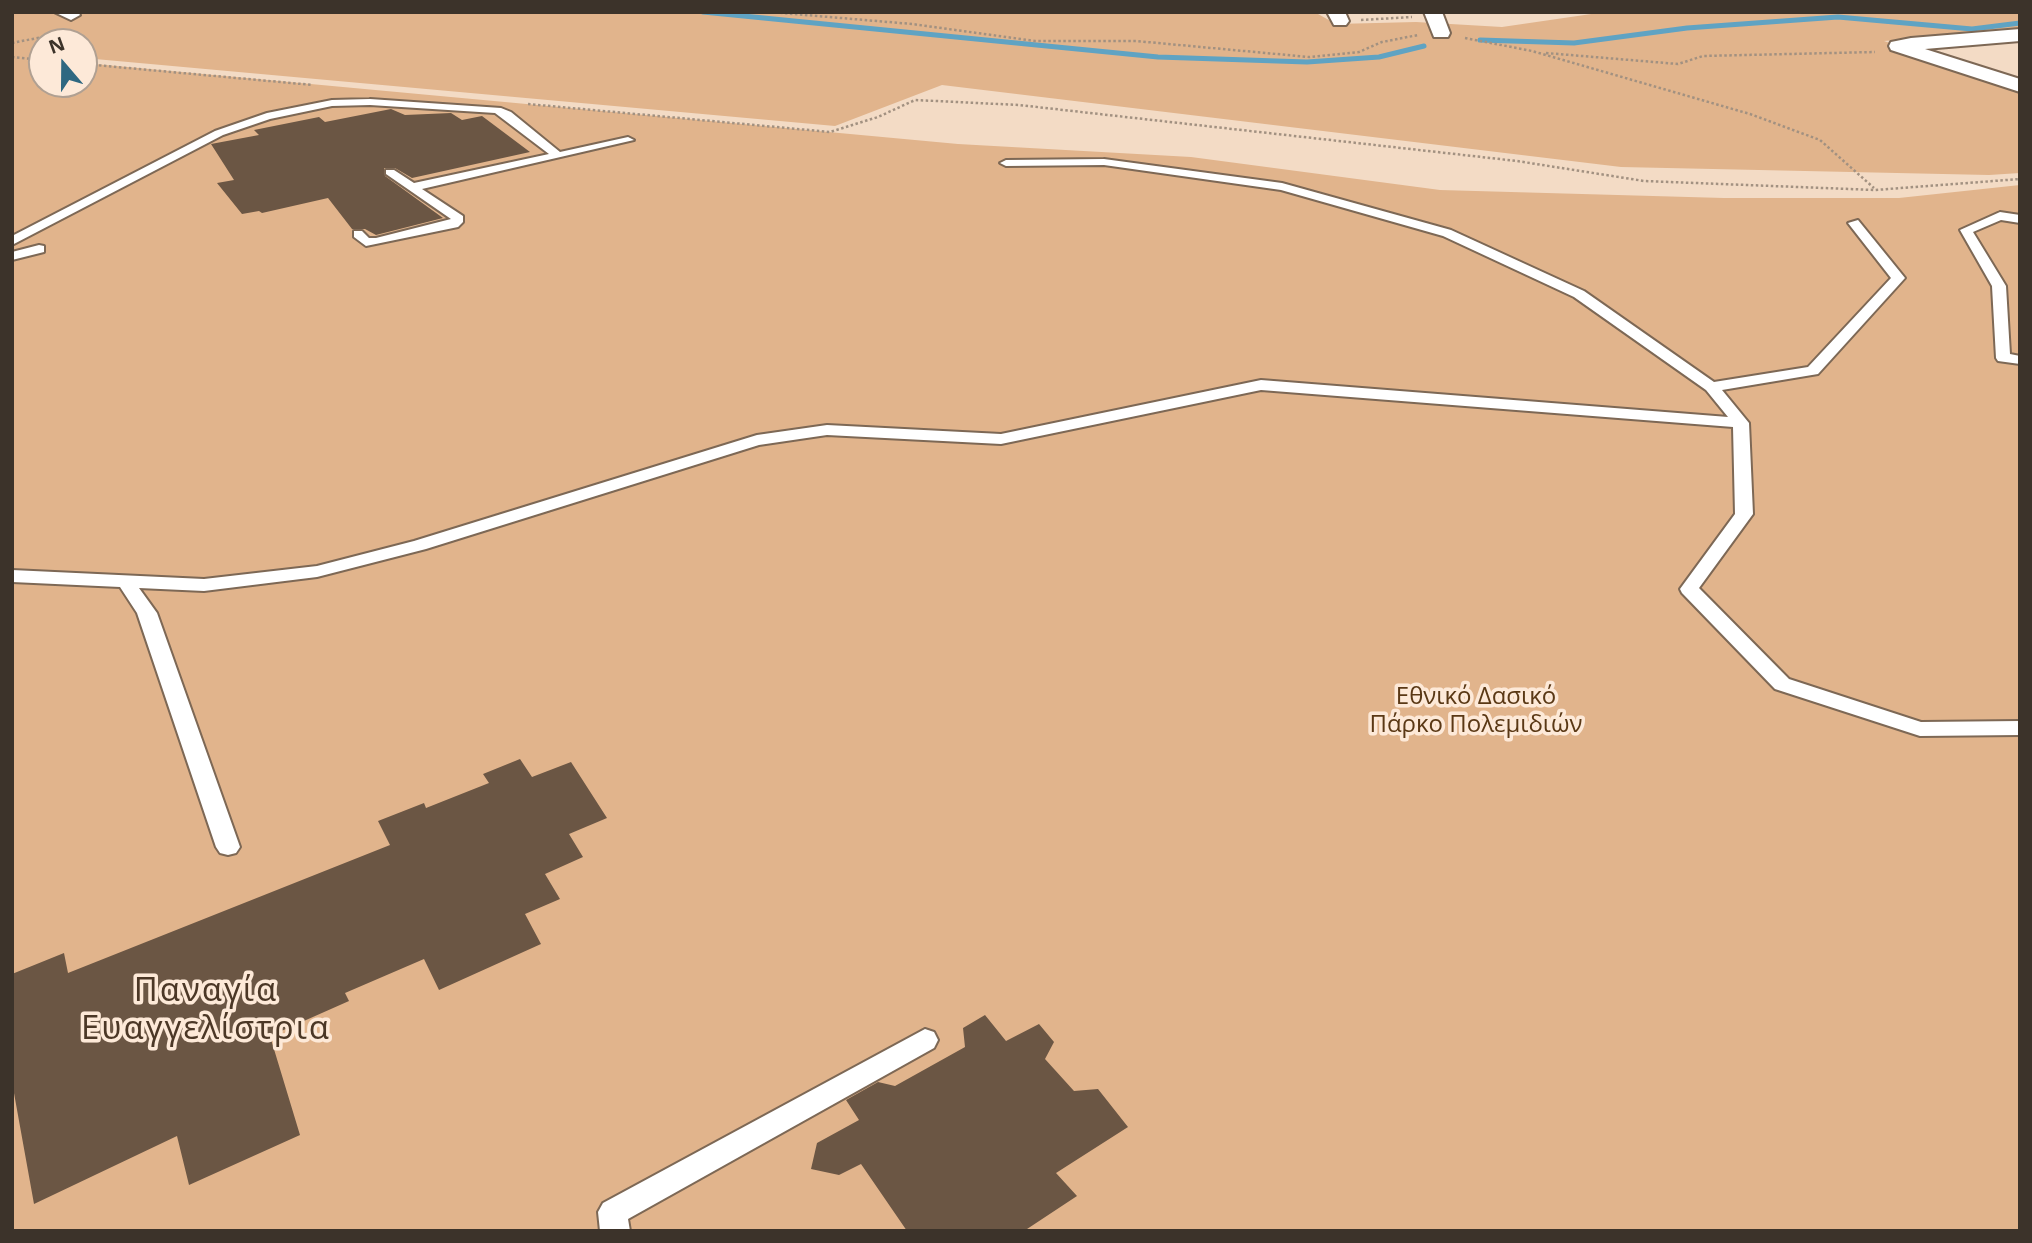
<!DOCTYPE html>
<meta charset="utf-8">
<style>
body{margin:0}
#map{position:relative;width:2032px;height:1243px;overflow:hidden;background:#f3dbc5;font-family:"Open Sans",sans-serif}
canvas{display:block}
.frame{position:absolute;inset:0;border:14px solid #3c332a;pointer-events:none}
.north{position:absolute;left:28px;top:28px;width:70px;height:70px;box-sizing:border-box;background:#fde9d8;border:2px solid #b0a092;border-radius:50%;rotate:340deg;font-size:19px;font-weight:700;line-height:28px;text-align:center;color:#3c332a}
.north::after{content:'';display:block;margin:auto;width:24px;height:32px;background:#2f6881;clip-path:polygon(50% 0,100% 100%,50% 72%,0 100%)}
</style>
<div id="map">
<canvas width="2032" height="1243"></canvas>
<div class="frame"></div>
<div class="north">N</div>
</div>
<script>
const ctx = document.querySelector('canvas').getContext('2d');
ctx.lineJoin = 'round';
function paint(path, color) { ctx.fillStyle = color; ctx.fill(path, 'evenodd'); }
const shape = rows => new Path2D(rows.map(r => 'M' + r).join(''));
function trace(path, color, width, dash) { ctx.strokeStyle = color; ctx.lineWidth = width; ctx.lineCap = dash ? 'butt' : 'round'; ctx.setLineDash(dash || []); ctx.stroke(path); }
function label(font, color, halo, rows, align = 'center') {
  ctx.font = font + ' "Open Sans",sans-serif'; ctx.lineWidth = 7; ctx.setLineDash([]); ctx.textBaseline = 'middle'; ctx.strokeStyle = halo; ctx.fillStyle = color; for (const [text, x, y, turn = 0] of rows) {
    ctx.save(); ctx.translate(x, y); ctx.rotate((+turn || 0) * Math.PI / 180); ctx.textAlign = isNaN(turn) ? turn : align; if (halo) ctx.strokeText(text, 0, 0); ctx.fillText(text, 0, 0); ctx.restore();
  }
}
paint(shape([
 [12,12,1300,12,1318,14,1336,24,1416,22,1502,27,1605,12,2020,12,2020,29,1884,41,2020,87,2020,173,1989,175,1621,167,942,85,835,126,84,58,84,42,42,42,42,84,84,84,84,63,958,144,1191,157,1440,190,1724,198,1899,198,2020,185,2020,1231,12,1231]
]), '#e1b48c');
trace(shape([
 [703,12,1158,57,1307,62,1379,57,1424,46],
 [1480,40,1574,43,1687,28,1838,17,1972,29,2020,23]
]), '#5fa3c3', 5);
paint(shape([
 [391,109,405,115,451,113,462,120,482,116,530,152,412,178,395,168,384,168,385,176,443,218,376,235,365,229,352,229,328,198,262,213,259,211,242,214,217,183,234,180,211,144,259,135,254,130,319,117,325,122],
 [520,759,532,777,571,762,607,818,569,834,583,857,545,874,560,899,525,914,541,944,439,990,424,959,345,993,349,1001,270,1036,300,1135,189,1185,177,1136,34,1204,12,1082,12,974,64,953,68,973,390,845,378,821,424,803,426,808,489,783,483,774],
 [985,1015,1006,1041,1039,1024,1054,1042,1045,1059,1074,1091,1098,1089,1128,1127,1056,1173,1077,1196,1024,1231,907,1231,861,1164,839,1175,811,1169,817,1143,859,1120,846,1100,878,1082,895,1086,965,1047,963,1028]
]), '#6b5644');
const lane = shape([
 [370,99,501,108,511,112,560,152,628,137,634,140,422,189,463,216,463,222,458,227,366,246,354,237,354,231,362,231,369,238,376,238,451,219,386,174,386,170,394,170,414,183,549,154,495,113,370,105,332,106,270,119,223,135,12,245,12,236,215,131,267,113,332,100,370,99],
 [1104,159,1282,183,1451,230,1584,291,1714,382,1808,367,1891,278,1848,223,1858,220,1905,278,1818,374,1722,390,1749,423,1753,514,1699,588,1789,679,1921,722,2020,721,2020,735,1920,736,1775,689,1682,593,1680,589,1735,514,1733,427,1261,390,1001,444,827,435,759,445,426,549,317,577,204,591,139,588,157,613,240,847,236,853,228,855,220,853,216,847,137,613,120,587,12,582,12,570,204,579,317,566,414,541,757,435,827,425,1001,434,1261,380,1728,417,1706,390,1574,297,1443,236,1281,190,1104,165,1006,166,1000,163,1006,160,1104,159],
 [2000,212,2020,215,2020,223,2001,220,1973,232,2006,286,2010,354,2020,356,2020,364,1998,361,1996,358,1992,286,1960,230,2000,212],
 [39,245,44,246,44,252,12,260,12,252,39,245],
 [925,1029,934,1032,938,1040,934,1048,628,1219,630,1231,600,1231,598,1212,603,1203,925,1029]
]);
const street = shape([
 [54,12,78,12,80,15,71,20,54,12],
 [1327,12,1345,12,1349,21,1346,25,1334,25,1327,12],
 [1424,12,1442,12,1450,33,1448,37,1434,37,1424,12],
 [2020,29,2020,41,1925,49,2020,79,2020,92,1891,50,1889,46,1891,42,1911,38,2020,29]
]);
trace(lane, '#7d6855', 4);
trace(street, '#7d6855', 4);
trace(shape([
 [770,12,912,24,1035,41,1136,41,1309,57,1359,52,1382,42,1418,35],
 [1361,20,1412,17],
 [1465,38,1532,51,1750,114,1820,140,1874,188],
 [12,43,63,33],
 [1546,53,1678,64,1703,56,1875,52],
 [12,57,42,60],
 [84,64,313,85],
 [528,104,830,132,878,117,915,100,1019,105,1517,161,1644,181,1875,190,2020,179]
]), '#a29181', 2.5, [2.5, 2.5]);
paint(lane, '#fff');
paint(street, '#fff');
label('24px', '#5a3815', '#fde9d8', [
 ["Εθνικό Δασικό",1476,697],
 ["Πάρκο Πολεμιδιών",1476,725]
]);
ctx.letterSpacing = '2px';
label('33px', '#4b3726', '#fde9d8', [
 ["Παναγία",206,992],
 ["Ευαγγελίστρια",206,1030]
]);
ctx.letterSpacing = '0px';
</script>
